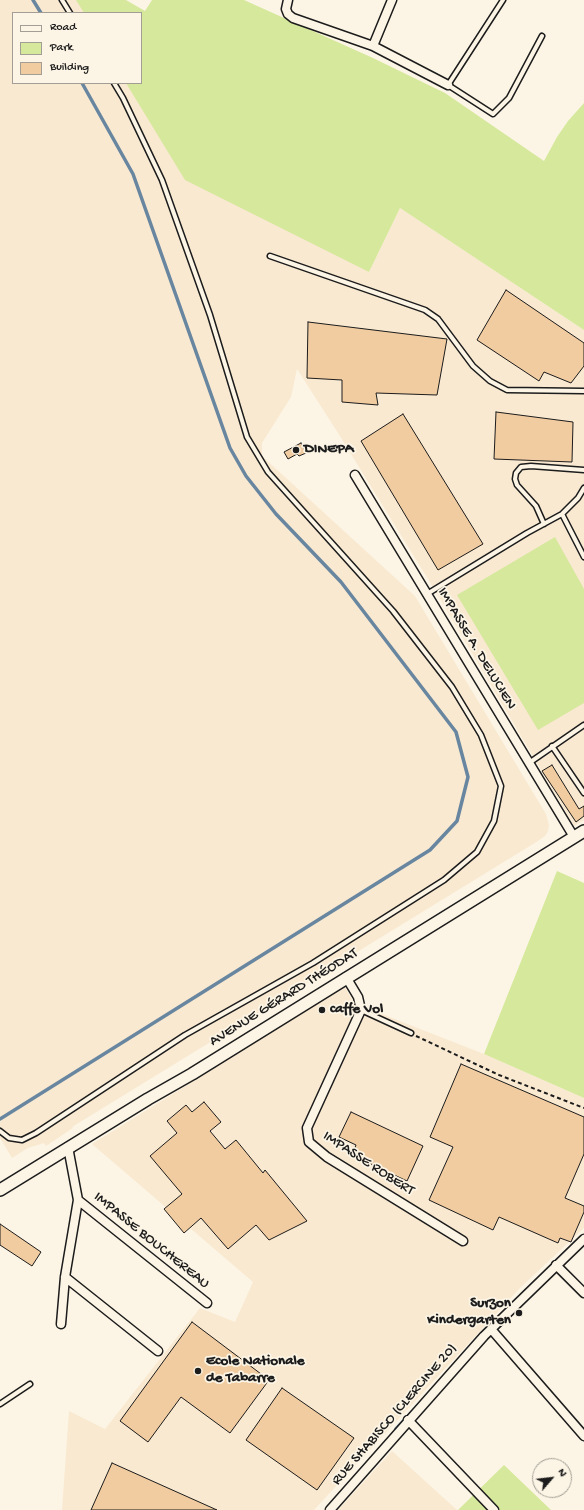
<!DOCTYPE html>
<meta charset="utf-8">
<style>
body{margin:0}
#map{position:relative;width:584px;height:1510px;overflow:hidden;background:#fcf5e5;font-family:"Gochi Hand",sans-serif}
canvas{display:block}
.legend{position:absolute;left:12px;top:12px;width:130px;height:72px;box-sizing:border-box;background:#fcf5e5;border:1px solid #a29e95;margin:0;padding:5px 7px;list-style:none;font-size:12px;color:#1c1c1c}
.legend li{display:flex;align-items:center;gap:8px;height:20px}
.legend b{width:20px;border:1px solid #a29e95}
.north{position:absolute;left:532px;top:1458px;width:40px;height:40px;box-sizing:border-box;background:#fcf5e5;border:1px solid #a29e95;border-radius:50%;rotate:62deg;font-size:11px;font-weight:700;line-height:16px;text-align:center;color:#1c1c1c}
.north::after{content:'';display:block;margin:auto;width:14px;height:18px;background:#1c1c1c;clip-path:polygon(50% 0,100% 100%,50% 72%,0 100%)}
</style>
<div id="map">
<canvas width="584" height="1510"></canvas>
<ul class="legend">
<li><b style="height:5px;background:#fcf5e5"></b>Road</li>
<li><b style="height:11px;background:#d6e89c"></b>Park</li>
<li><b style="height:11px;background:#f1cca1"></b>Building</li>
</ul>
<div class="north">N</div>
</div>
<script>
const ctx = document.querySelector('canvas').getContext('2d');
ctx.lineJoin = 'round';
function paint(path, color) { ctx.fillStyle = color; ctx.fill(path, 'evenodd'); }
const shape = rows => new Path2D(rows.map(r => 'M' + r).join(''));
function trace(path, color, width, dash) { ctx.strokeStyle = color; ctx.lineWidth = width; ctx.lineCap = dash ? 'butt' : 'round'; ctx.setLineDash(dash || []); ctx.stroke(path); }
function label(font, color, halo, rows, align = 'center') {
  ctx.font = font + ' "Gochi Hand",sans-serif'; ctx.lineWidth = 3.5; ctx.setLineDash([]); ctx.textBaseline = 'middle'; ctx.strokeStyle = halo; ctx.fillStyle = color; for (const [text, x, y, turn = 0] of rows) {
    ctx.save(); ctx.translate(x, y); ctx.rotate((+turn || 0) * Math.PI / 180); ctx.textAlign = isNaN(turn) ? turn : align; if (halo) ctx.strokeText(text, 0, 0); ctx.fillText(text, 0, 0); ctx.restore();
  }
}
paint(shape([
 [0,0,77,0,85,13,13,13,13,83,127,83,369,272,400,208,584,330,584,820,574,826,439,597,338,433,297,369,291,397,262,443,262,456,415,596,546,814,549,825,548,831,545,836,538,841,72,1127,73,1128,46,1146,44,1143,28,1148,12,1158,0,1138],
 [345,987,354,1003,484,1054,584,1098,584,1228,520,1288,314,1510,62,1510,69,1411,105,1429,200,1308,235,1322,253,1282,92,1144],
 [392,1451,457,1510,338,1510]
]), '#f9e9d1');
paint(shape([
 [76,0,126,0,145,11,152,0,244,0,373,58,445,93,544,161,557,137,568,121,584,103,584,330,400,208,369,272,185,180,126,83,141,83,141,13,84,13],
 [555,537,584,589,584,703,538,730,457,595],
 [557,871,584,883,584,1098,484,1054],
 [504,1465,551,1510,458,1510]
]), '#d6e89c');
trace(shape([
 [33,0,41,13],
 [0,1119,430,850,457,821,468,777,456,732,341,582,276,514,246,476,230,448,133,174,82,83],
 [396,1429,412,1412]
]), '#68869f', 3.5);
const building = shape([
 [506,290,584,343,584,366,571,383,544,372,539,381,477,340,506,290],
 [308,322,447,339,437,395,376,393,378,405,342,402,342,380,307,378,308,322],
 [496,412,573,422,572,462,494,459,496,412],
 [403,414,483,544,438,570,361,441,403,414],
 [301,443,306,453,299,456,297,454,288,459,284,452,301,443],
 [552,765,579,809,584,806,584,816,576,822,542,771,552,765],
 [461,1064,584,1117,584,1154,565,1198,584,1206,584,1212,571,1242,560,1238,558,1243,499,1217,493,1230,429,1200,453,1147,430,1137,461,1064],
 [204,1102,221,1122,210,1131,225,1149,236,1140,263,1173,265,1170,307,1221,269,1240,256,1225,228,1249,201,1218,184,1233,164,1209,182,1194,150,1156,177,1133,167,1121,186,1105,192,1112,204,1102],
 [351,1112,423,1146,407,1181,352,1155,356,1145,339,1137,351,1112],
 [0,1224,41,1252,32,1266,0,1245,0,1224],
 [192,1322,269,1380,230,1433,181,1397,148,1442,120,1421,192,1322],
 [282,1388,354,1438,317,1490,246,1440,282,1388],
 [112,1463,217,1510,91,1510,112,1463]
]);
paint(building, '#f1cca1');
trace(building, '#1c1c1c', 1);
const service = shape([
 [62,0,70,13],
 [503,0,448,85,493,114,509,98,542,36],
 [270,256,425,310,438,319,473,366,490,381,507,390,584,391],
 [562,514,584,557],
 [544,524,536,506,517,485,515,479,516,473,521,467,531,466,584,470],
 [427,594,527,533,562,514,578,498,584,488],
 [552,746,584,793],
 [529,763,584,725],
 [361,1010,411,1033],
 [0,1131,9,1138,22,1140,36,1133,185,1035,313,963,444,880,477,852,494,821,501,786,481,735,452,687,393,611,268,472,247,437,210,315,162,180,123,98,114,83],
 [0,1404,30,1384]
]);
const minor = shape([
 [288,0,286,9,288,14,293,18,373,46,448,85],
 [373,46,392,0],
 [355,475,574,837],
 [346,977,358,997,361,1010,307,1128,309,1142,327,1157,463,1241],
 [78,1200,207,1303],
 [556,1265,584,1293],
 [65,1277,158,1351],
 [61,1324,65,1277,78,1200,68,1147],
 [491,1329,584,1436],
 [408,1420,494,1510],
 [330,1510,484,1336,584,1239]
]);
const tertiary = shape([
 [0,1190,148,1099,192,1074,584,831]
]);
trace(service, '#1c1c1c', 7);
trace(minor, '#1c1c1c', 11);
trace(tertiary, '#1c1c1c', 14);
trace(shape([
 [416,1036,499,1075,584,1108]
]), '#1c1c1c', 2, [4, 3]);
trace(service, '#fcf5e5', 4);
trace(minor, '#fcf5e5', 8);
trace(tertiary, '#fcf5e5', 11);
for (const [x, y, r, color] of [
 [296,450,4,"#1c1c1c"],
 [322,1010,4,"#1c1c1c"],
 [519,1313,4,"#1c1c1c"],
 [198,1371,4,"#1c1c1c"]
]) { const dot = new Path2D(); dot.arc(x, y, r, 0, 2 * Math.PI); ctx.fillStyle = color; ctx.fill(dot); trace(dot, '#fcf5e5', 1.5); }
label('bold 15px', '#1c1c1c', '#fcf5e5', [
 ["DINEPA",304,450],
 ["caffe Vol",330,1010],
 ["Surzon",511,1304,"right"],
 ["Kindergarten",511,1321,"right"],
 ["Ecole Nationale",206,1362],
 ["de Tabarre",206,1379]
], 'left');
label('15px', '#1c1c1c', '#fcf5e5', [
 ["IMPASSE A. DELUCIEN",476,649,59],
 ["AVENUE GÉRARD THÉODAT",284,998,-32],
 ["IMPASSE ROBERT",368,1164,33],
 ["IMPASSE BOUCHEREAU",151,1241,39],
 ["RUE SHABISCO (CLERCINE 20)",395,1415,-49]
]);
</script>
